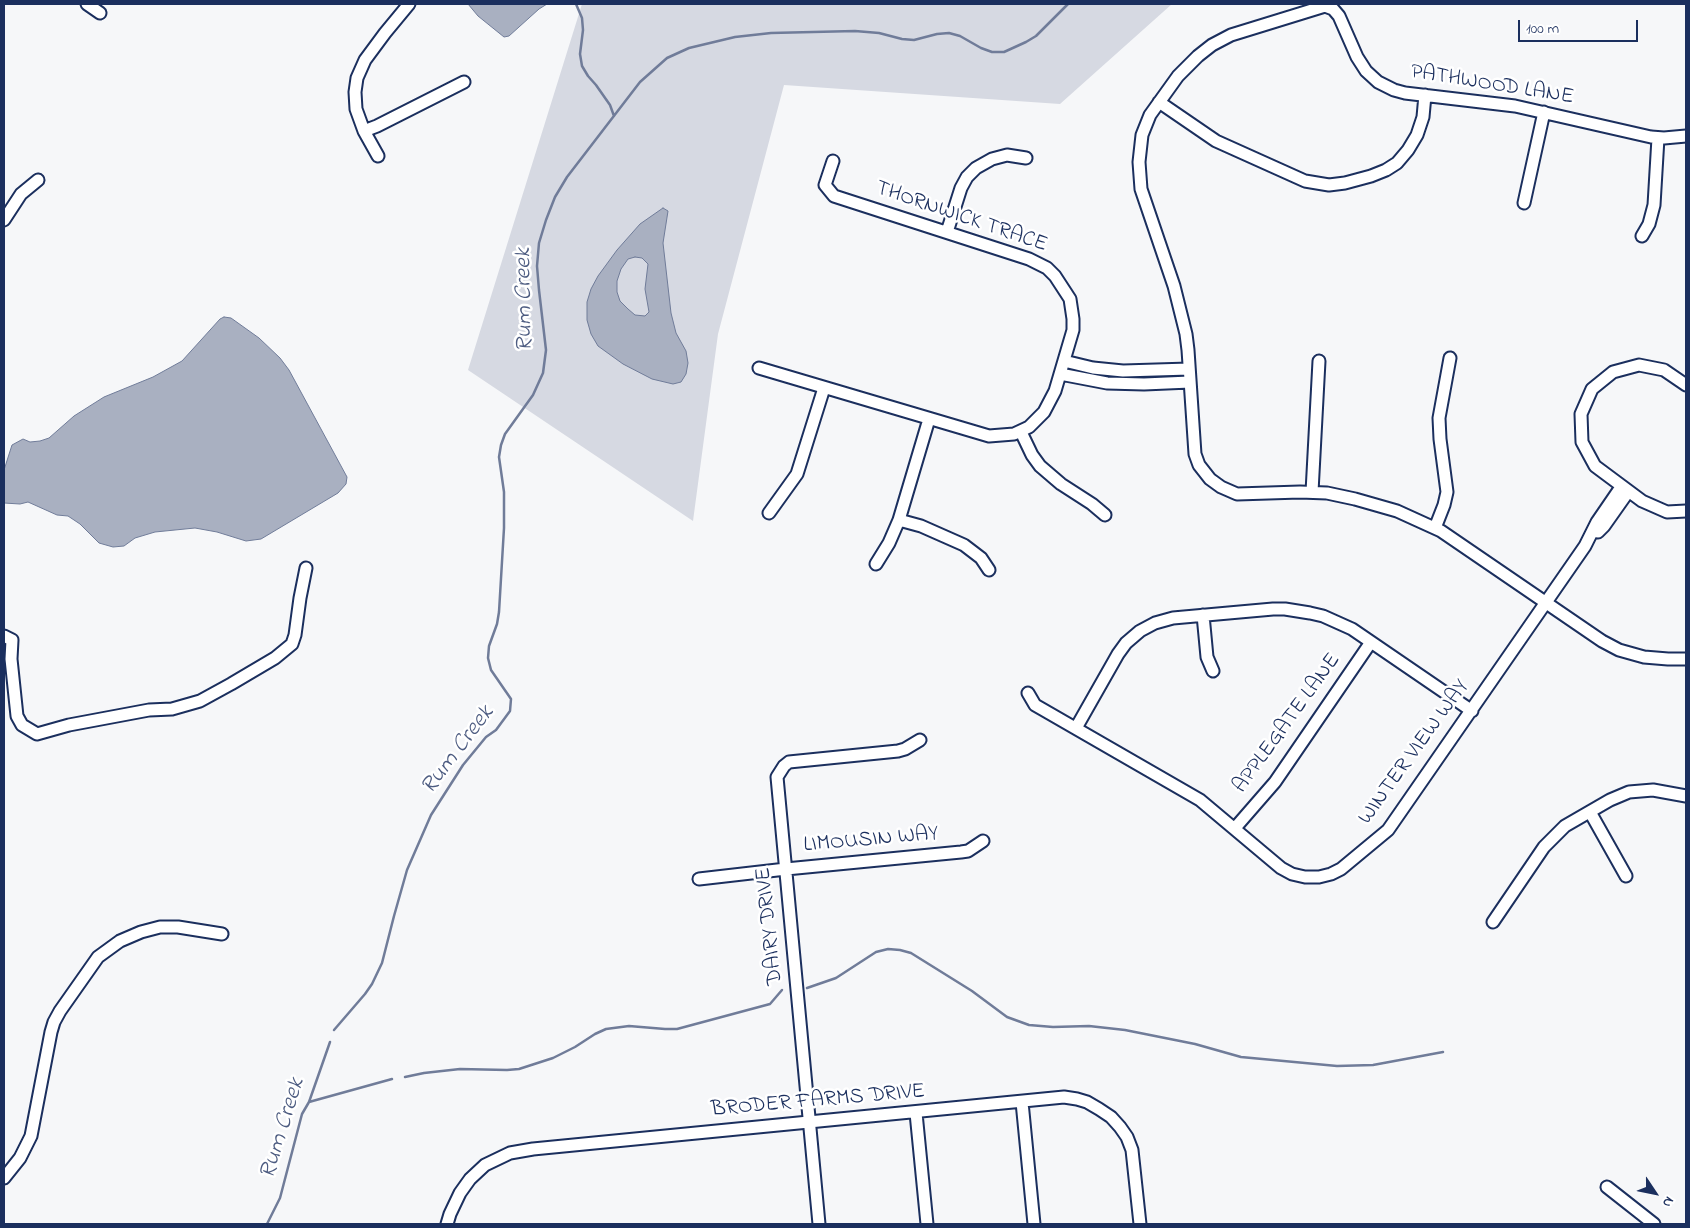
<!DOCTYPE html>
<style>
body{margin:0}
#map{position:relative;width:1690px;height:1228px;overflow:hidden;background:#f6f7f9;font-family:"Indie Flower",sans-serif}
canvas{display:block}
.frame{position:absolute;inset:0;border:5px solid #1b2f5e;pointer-events:none}
.north{position:absolute;left:1630px;top:1168px;width:50px;height:50px;-webkit-text-stroke:4px #fff;paint-order:stroke;rotate:124deg;font-size:14px;font-weight:700;line-height:20px;text-align:center;color:#1b2f5e}
.north::after{content:'';display:block;margin:auto;width:18px;height:22px;background:#1b2f5e;clip-path:polygon(50% 0,100% 100%,50% 72%,0 100%)}
.scale{position:absolute;left:1518px;top:20px;width:120px;height:22px;box-sizing:border-box;border:2px solid #1b2f5e;border-top:0;padding-left:6px;font-size:15px;line-height:18px;white-space:nowrap;color:#1b2f5e;-webkit-text-stroke:4px #fff;paint-order:stroke}
</style>
<div id="map">
<canvas width="1690" height="1228"></canvas>
<div class="frame"></div>
<div class="north">N</div>
<div class="scale">100 m</div>
</div>
<script>
const ctx = document.querySelector('canvas').getContext('2d');
ctx.lineJoin = 'round';
function paint(path, color) { ctx.fillStyle = color; ctx.fill(path, 'evenodd'); }
const shape = rows => new Path2D(rows.map(r => 'M' + r).join(''));
function trace(path, color, width, dash) { ctx.strokeStyle = color; ctx.lineWidth = width; ctx.lineCap = dash ? 'butt' : 'round'; ctx.setLineDash(dash || []); ctx.stroke(path); }
function label(font, color, halo, rows, align = 'center') {
  ctx.font = font + ' "Indie Flower",sans-serif'; ctx.lineWidth = 5; ctx.setLineDash([]); ctx.textBaseline = 'middle'; ctx.strokeStyle = halo; ctx.fillStyle = color; for (const [text, x, y, turn = 0] of rows) {
    ctx.save(); ctx.translate(x, y); ctx.rotate((+turn || 0) * Math.PI / 180); ctx.textAlign = isNaN(turn) ? turn : align; if (halo) ctx.strokeText(text, 0, 0); ctx.fillText(text, 0, 0); ctx.restore();
  }
}
paint(shape([
 [582,4,1172,4,1060,104,784,85,718,334,693,521,468,370]
]), '#d6d9e2');
const water = shape([
 [468,4,547,4,539,9,509,36,504,37,478,16,468,4],
 [663,208,668,211,663,243,671,313,676,333,686,351,688,363,686,374,681,382,673,384,652,379,623,364,598,346,591,334,587,320,587,302,591,289,598,276,617,250,640,224,663,208],
 [635,257,642,258,648,264,645,289,649,312,645,316,635,315,628,309,620,301,617,292,617,281,621,269,628,259,635,257],
 [224,317,231,318,259,338,280,358,289,370,347,477,346,484,338,493,261,539,246,541,217,532,195,528,155,532,135,538,124,546,113,547,99,543,80,524,68,516,57,515,28,502,20,504,4,503,4,470,12,445,23,439,30,442,40,441,49,438,74,416,104,397,153,377,182,361,220,319,224,317]
]);
paint(water, '#a9b0c1');
trace(water, '#707c99', 1);
trace(shape([
 [576,4,582,18,583,30,580,54,582,66,588,76,596,85,610,105,614,116],
 [807,988,836,978,876,952,888,949,900,950,911,953,972,991,1007,1017,1029,1025,1053,1027,1089,1026,1125,1030,1195,1044,1241,1057,1337,1066,1373,1065,1443,1052],
 [334,1030,365,994,372,984,382,963,394,916,407,870,431,815,463,765,486,737,496,730,510,711,511,699,491,670,488,658,489,646,497,624,499,612,504,528,504,492,499,457,501,445,505,434,533,395,543,373,546,350,539,290,537,266,539,243,546,220,555,197,567,177,640,82,667,58,689,48,735,37,771,33,855,31,879,33,902,39,914,40,937,34,949,33,960,36,981,48,992,52,1004,52,1026,42,1036,36,1068,4],
 [405,1077,424,1073,460,1069,507,1070,519,1069,553,1058,575,1047,595,1034,606,1029,629,1026,665,1029,677,1029,770,1004,782,990],
 [309,1102,392,1079],
 [267,1224,280,1198,302,1114,309,1102,330,1042]
]), '#707c99', 2.5);
const minor = shape([
 [87,4,100,13],
 [1159,102,1216,141,1305,181,1329,185,1345,183,1371,176,1386,170,1397,163,1408,150,1417,135,1423,117,1425,95],
 [364,131,377,126,464,82],
 [1686,136,1664,138,1651,137,1515,106,1405,93,1394,90,1378,82,1366,71,1357,57,1339,16,1333,9,1325,6,1231,35,1212,45,1198,56,1178,76,1150,115,1142,135,1139,162,1141,189,1174,286,1186,334,1188,350,1195,454,1199,465,1210,479,1221,487,1237,494,1300,492,1327,493,1355,499,1397,511,1441,531,1602,641,1619,650,1644,657,1668,659,1686,659],
 [378,156,364,131,356,109,355,92,357,78,365,60,385,33,409,4],
 [1524,203,1544,112],
 [4,220,21,194,38,180],
 [947,232,961,188,967,177,976,168,992,159,1007,155,1026,158],
 [1642,236,1649,224,1654,205,1658,138],
 [1064,361,1093,368,1123,371,1189,369],
 [759,368,989,436,1014,434,1029,427,1044,412,1055,391,1073,330,1073,319,1070,299,1055,276,1047,268,1029,259,834,196,825,185,833,161],
 [1060,374,1107,383,1144,384,1190,382],
 [1686,385,1664,370,1639,365,1613,372,1592,389,1581,414,1582,442,1595,466,1642,501,1667,512,1686,511],
 [1021,432,1032,455,1040,466,1061,484,1092,504,1105,515],
 [1312,492,1319,361],
 [769,513,797,474,824,388],
 [899,520,921,526,964,545,981,558,989,570],
 [1435,528,1444,505,1447,492,1440,439,1439,418,1450,358],
 [1598,532,1604,526,1628,492],
 [876,564,889,543,899,520,929,419],
 [1203,615,1207,657,1213,671],
 [4,636,12,640,11,659,17,716,22,725,37,734,69,725,149,710,172,709,200,701,231,684,275,658,292,644,295,635,300,598,306,568],
 [1028,693,1035,705,1042,709,1200,800,1281,868,1292,874,1305,877,1319,877,1331,874,1341,869,1388,830,1585,546,1597,522,1621,487],
 [1076,728,1118,654,1126,643,1140,631,1155,623,1173,618,1273,609,1285,609,1310,613,1323,616,1352,629,1472,711],
 [1590,812,1626,876],
 [1235,828,1275,782,1371,642],
 [699,879,786,869,961,852,968,851,983,841],
 [1493,922,1544,847,1565,826,1610,800,1629,792,1653,790,1686,796],
 [1022,1102,1034,1224],
 [916,1113,927,1224],
 [4,1178,20,1158,31,1136,51,1032,54,1022,60,1011,98,957,120,941,141,932,160,927,178,927,222,934],
 [1607,1187,1654,1224],
 [447,1224,450,1214,460,1193,470,1179,485,1165,510,1153,533,1149,1064,1097,1077,1099,1087,1102,1099,1109,1111,1117,1120,1127,1127,1137,1132,1150,1140,1224],
 [819,1224,777,777,784,766,789,762,898,751,905,749,920,740]
]);
trace(minor, '#1b2f5e', 15);
trace(minor, '#fff', 11);
label('22px', '#1b2f5e', '#fff', [
 ["PATHWOOD LANE",1492,86,9],
 ["THORNWICK TRACE",961,218,19],
 ["APPLEGATE LANE",1288,724,-54],
 ["WINTER VIEW WAY",1415,753,-54],
 ["LIMOUSIN WAY",871,841,-5],
 ["DAIRY DRIVE",771,926,-96],
 ["BRODER FARMS DRIVE",818,1102,-5]
]);
label('italic 24px', '#4d5c81', '#fff', [
 ["Rum Creek",526,300,-91],
 ["Rum Creek",459,751,-53],
 ["Rum Creek",284,1129,-73]
]);
</script>
